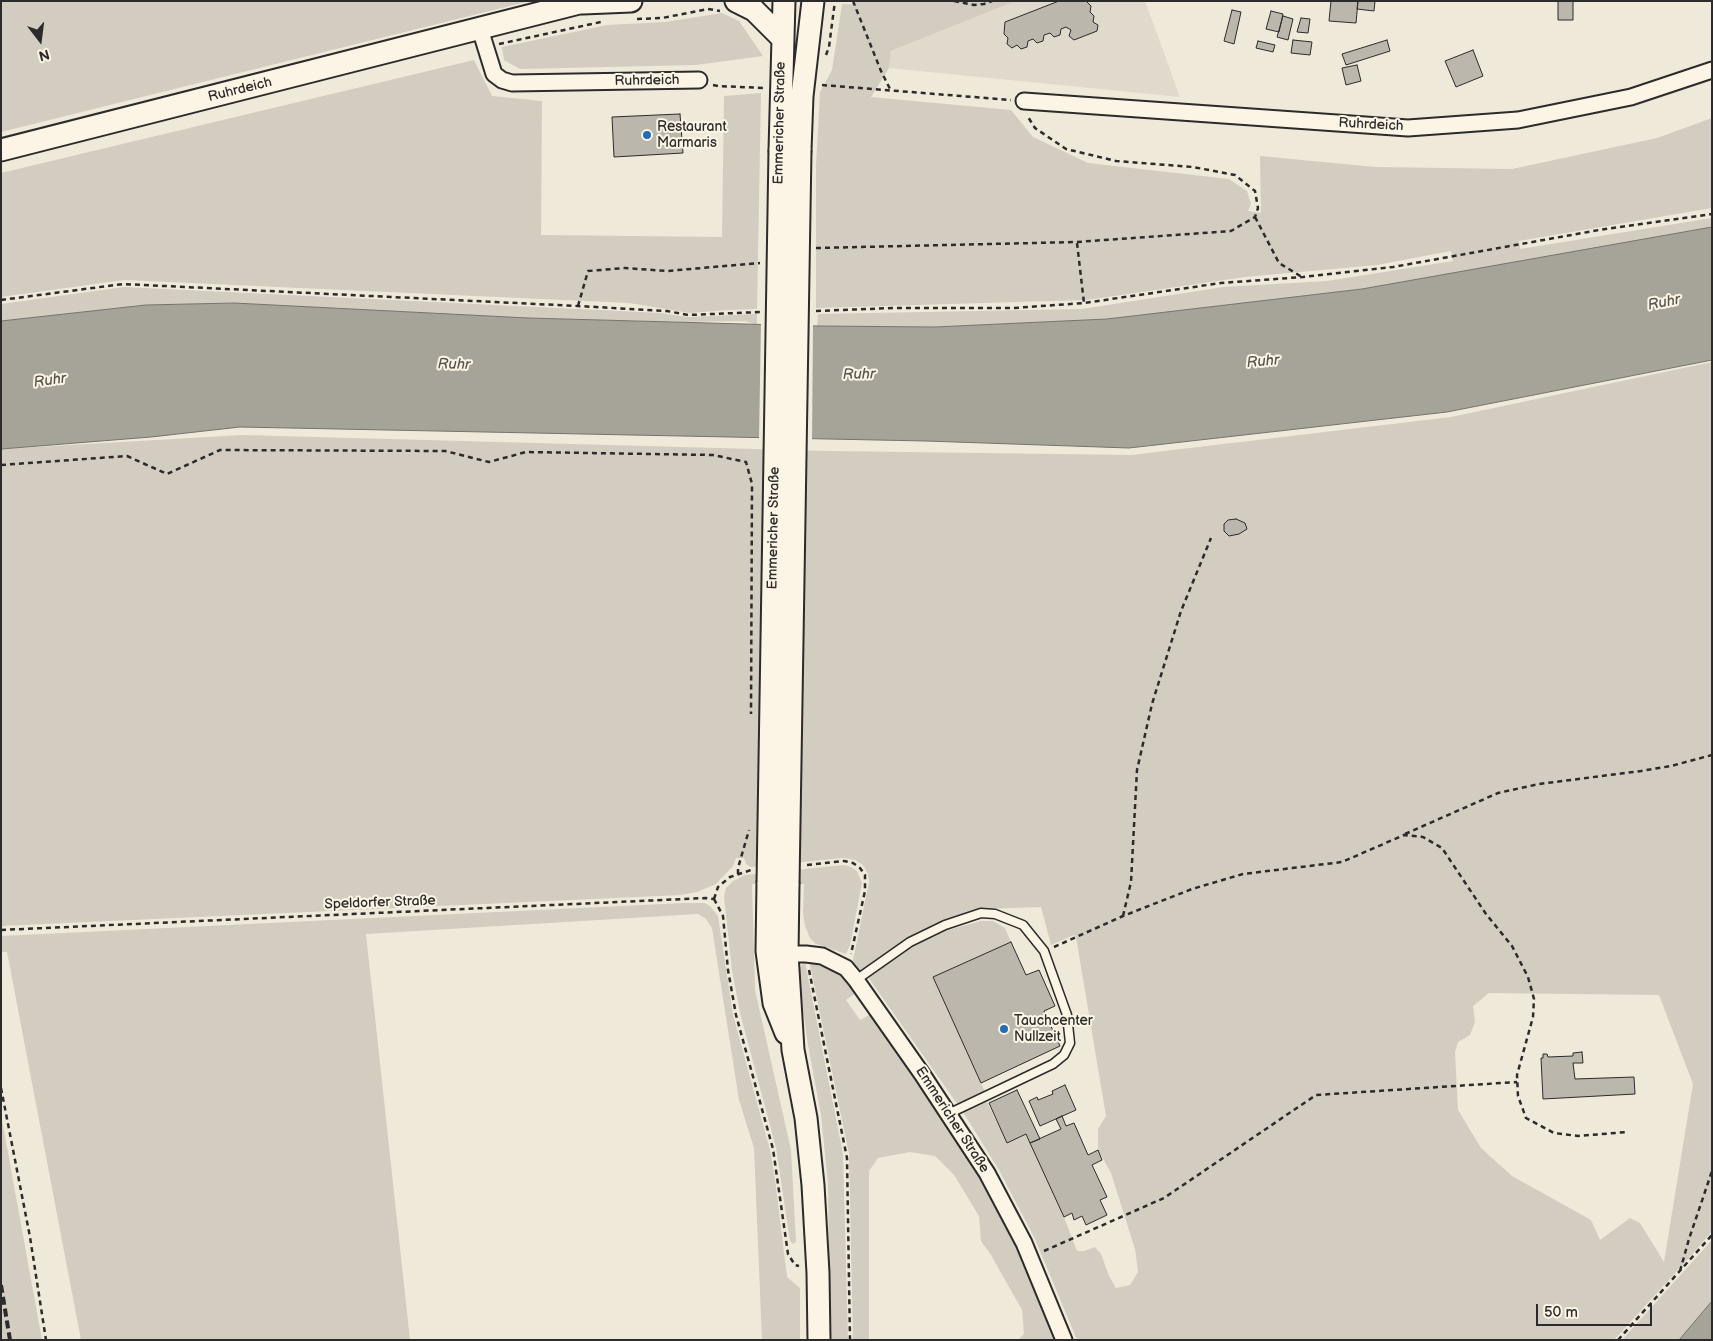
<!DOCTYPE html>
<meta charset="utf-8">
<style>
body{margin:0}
#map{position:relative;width:1713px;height:1341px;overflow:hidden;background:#efe9da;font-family:"Balsamiq Sans",sans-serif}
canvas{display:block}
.frame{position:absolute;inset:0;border:2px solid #2b2b2b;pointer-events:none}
.north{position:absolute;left:15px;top:15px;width:50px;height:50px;-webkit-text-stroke:4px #fcf5e5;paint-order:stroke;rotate:165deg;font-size:14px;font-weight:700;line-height:20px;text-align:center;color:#2b2b2b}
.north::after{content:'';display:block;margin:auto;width:18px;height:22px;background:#2b2b2b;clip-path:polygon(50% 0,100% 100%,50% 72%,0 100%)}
.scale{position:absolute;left:1536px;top:1304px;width:116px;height:22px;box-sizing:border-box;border:2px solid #2b2b2b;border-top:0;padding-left:6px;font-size:15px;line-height:18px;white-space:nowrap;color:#2b2b2b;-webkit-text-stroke:4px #fcf5e5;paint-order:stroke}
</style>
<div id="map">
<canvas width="1713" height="1341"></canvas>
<div class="frame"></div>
<div class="north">N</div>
<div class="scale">50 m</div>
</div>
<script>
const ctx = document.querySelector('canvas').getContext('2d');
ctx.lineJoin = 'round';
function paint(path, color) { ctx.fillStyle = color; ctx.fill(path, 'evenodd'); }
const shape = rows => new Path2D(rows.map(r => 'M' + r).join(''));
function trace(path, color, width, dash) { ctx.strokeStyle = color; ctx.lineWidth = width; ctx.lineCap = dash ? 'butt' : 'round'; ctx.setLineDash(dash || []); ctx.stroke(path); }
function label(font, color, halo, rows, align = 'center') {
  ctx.font = font + ' "Balsamiq Sans",sans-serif'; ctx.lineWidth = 4; ctx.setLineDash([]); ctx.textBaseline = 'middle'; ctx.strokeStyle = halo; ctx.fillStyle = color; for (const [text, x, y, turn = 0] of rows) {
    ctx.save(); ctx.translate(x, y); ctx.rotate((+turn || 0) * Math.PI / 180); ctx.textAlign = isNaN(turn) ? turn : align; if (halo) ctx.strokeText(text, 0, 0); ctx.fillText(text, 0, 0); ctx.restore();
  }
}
paint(shape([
 [1016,1,1145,1,1180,97,889,68,891,51]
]), '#e0dacc');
paint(shape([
 [1,1,530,1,1,132],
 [853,1,1016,1,891,51,889,68,871,97,1011,110,1033,137,1088,163,1229,179,1247,191,1251,204,1248,211,1261,213,1260,156,1376,167,1512,169,1657,138,1712,118,1712,208,1519,241,1520,249,1712,218,1712,227,1362,289,1107,319,935,327,817,326,818,314,1082,309,1223,287,1327,281,1453,261,1451,251,1377,265,1245,277,1087,300,816,308,816,165,820,92,832,70,842,4,852,4],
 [722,13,739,21,763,56,696,65,520,69,504,60,502,47,607,25,665,22],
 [474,60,492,96,542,101,541,235,722,237,724,96,761,93,757,309,728,310,690,313,629,303,124,280,1,297,1,173],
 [124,287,661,313,687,317,757,314,757,325,745,321,683,322,528,318,234,303,146,305,1,321,1,304],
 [1712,362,1712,1231,1696,1250,1614,1340,1077,1340,1035,1239,999,1170,963,1112,987,1102,1007,1143,1026,1134,1064,1217,1077,1251,1084,1251,1095,1247,1101,1254,1109,1276,1116,1288,1130,1285,1138,1272,1135,1249,1111,1173,1098,1150,1098,1129,1106,1116,1076,937,1074,935,1051,945,1041,907,982,909,944,921,907,939,862,971,854,963,853,960,869,882,868,874,863,865,855,860,843,858,751,867,746,864,744,858,736,858,733,866,716,884,697,892,681,895,1,926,1,449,242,435,829,451,1131,455,1451,417],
 [1489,993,1659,995,1693,1084,1664,1262,1640,1223,1630,1218,1600,1240,1591,1220,1512,1176,1481,1148,1458,1110,1455,1052,1458,1042,1470,1035,1475,1022,1473,1006],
 [844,865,851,867,857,871,862,883,850,945,846,954,816,944,810,938,805,926,803,914,804,884,752,884,755,990,791,1150,796,1241,795,1243,793,1244,790,1241,776,1148,740,1013,732,970,724,897,726,888,733,881,745,875],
 [683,903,705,903,711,907,718,916,733,1015,770,1150,775,1179,787,1277,800,1288,800,1340,762,1340,754,1148,739,1100,712,928,706,919,698,914,366,934,410,1340,81,1340,7,952,1,952,1,936],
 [981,921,993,921,1005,928,1011,942,933,977,985,1092,958,1105,868,977,913,946,948,930],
 [809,960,822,963,838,972,850,983,856,993,846,1000,860,1020,871,1014,917,1077,981,1175,1017,1243,1057,1340,1018,1340,1024,1334,1022,1310,991,1255,981,1241,979,1216,954,1175,935,1156,910,1152,878,1158,869,1171,869,1340,853,1340,849,1154],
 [805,962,843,1154,848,1340,830,1340,828,1184,821,1115,808,1045,798,974,799,968],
 [1,1114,42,1340,1,1340],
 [1712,1240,1712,1301,1679,1340,1622,1340]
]), '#d2cdc0');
const water = shape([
 [1712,227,1712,360,1447,412,1129,448,926,441,240,427,151,437,1,449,1,321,146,305,234,303,528,318,817,326,935,327,1107,319,1362,289,1712,227],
 [1712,1301,1712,1340,1679,1340,1712,1301]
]);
paint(water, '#a6a399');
trace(water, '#75736d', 1);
paint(shape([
 [761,322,813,324,812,441,759,440]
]), '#efe9da');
const building = shape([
 [1059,1,1086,1,1091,6,1090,12,1094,16,1093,22,1098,25,1097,31,1074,40,1069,36,1071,30,1066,27,1061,29,1060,35,1054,37,1050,33,1044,35,1043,41,1037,43,1033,39,1028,41,1027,47,1021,49,1017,45,1012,48,1007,44,1008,38,1004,34,1005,22,1059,1],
 [1331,1,1358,1,1356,23,1329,21,1331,1],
 [1358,1,1375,1,1374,11,1357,9,1358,1],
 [1558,1,1573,1,1573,20,1558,20,1558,1],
 [1232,10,1241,12,1234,44,1224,41,1232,10],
 [1271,11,1283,14,1279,32,1266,29,1271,11],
 [1283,16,1293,19,1288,40,1277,37,1283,16],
 [1301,18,1310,19,1308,33,1297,32,1301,18],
 [1293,40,1312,42,1310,55,1291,53,1293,40],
 [1387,40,1390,51,1346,65,1342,54,1387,40],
 [1258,41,1275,45,1273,52,1256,48,1258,41],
 [1473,50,1483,76,1456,87,1445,61,1473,50],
 [1357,65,1361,81,1346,85,1342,68,1357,65],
 [680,114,683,153,614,157,612,117,680,114],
 [1236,519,1245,523,1247,529,1239,534,1229,536,1224,531,1224,524,1228,520,1236,519],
 [1011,942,1026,975,1039,970,1055,1006,1044,1011,1060,1046,981,1083,933,977,1011,942],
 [1582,1052,1583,1063,1573,1063,1575,1079,1634,1077,1635,1094,1543,1099,1541,1058,1543,1058,1543,1054,1547,1054,1548,1057,1573,1056,1573,1053,1582,1052],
 [1065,1085,1076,1110,1040,1126,1029,1101,1037,1097,1038,1100,1053,1094,1052,1091,1065,1085],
 [1017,1090,1040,1139,1030,1143,1026,1134,1007,1143,989,1103,1017,1090],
 [1062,1116,1066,1126,1074,1123,1088,1155,1098,1150,1102,1160,1092,1165,1107,1197,1100,1200,1107,1215,1086,1225,1082,1216,1074,1220,1072,1213,1064,1217,1030,1143,1061,1129,1056,1119,1062,1116]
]);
paint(building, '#bcb7ac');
trace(building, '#2b2b2b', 1);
const lane = shape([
 [856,980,910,942,945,925,981,913,995,914,1023,925,1044,951,1067,1015,1070,1043,1064,1055,1053,1064,948,1114]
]);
const street = shape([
 [480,29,494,74,502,80,512,83,699,80],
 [1024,101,1408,128,1518,120,1631,97,1712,70],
 [787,954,806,954,822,956,846,968,856,980,922,1074,987,1173,1024,1243,1064,1340]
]);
const secondary = shape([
 [736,1,754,10,781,37],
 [583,3,631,1],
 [1,150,587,1],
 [780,150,784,1],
 [800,150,802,96,813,1],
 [768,883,767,951,774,1003,786,1033],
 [788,884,787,954,793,1050,806,1118,813,1185,818,1273,819,1340]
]);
trace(lane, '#2b2b2b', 11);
trace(street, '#2b2b2b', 19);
trace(secondary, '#2b2b2b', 25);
trace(shape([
 [853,1,881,71,891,91],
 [954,1,974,5,984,4,992,1],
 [637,19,662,18,708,9,720,11],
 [499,44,601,22],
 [826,55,829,47,835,1],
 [713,85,718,86,764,88],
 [822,85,1011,100],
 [1255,217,1279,263,1302,277],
 [1077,243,1084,303],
 [816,248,1077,242,1231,231,1255,217,1258,208,1255,191,1235,175,1193,167,1116,161,1066,149,1035,128,1028,117],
 [1,300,123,284,578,306,667,311,688,315,760,312],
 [578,306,588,271,625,268,667,271,760,263],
 [816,311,893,308,1014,308,1084,303,1221,283,1303,277,1393,267,1599,230,1712,214],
 [1,465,127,456,167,474,220,450,445,451,489,462,526,452,713,455,746,462,752,484,751,714],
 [1405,834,1498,793,1539,784,1641,771,1671,766,1712,755],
 [807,865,844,861,853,863,860,868,865,875,865,891,851,954],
 [738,874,738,868,749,830],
 [714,899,723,916,728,970,736,1015,773,1149,788,1254,795,1265,799,1266],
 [714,899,718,887,730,877,751,870],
 [1123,916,1131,882,1137,770,1152,704,1181,611,1211,538],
 [1,930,706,898,714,899],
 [1054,947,1123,916,1192,889,1243,874,1342,862,1404,835,1423,837,1442,848,1486,914,1512,946,1528,977,1534,999,1533,1017,1517,1075,1518,1096,1526,1118,1554,1133,1578,1136,1627,1132],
 [809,970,847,1158,850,1340],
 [1,1088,30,1237,46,1340],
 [1044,1251,1164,1198,1316,1095,1517,1082],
 [1680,1271,1689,1239,1712,1171],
 [1618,1340,1712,1235]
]), '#2b2b2b', 2.5, [5, 4]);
trace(lane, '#fcf5e5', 8);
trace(street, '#fcf5e5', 15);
trace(secondary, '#fcf5e5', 21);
trace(shape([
 [1,1285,10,1340]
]), '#2b2b2b', 4, [8, 4]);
const secondaryBridge = shape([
 [768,883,780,150],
 [788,884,800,150]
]);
trace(secondaryBridge, '#2b2b2b', 25, []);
trace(secondaryBridge, '#fcf5e5', 21);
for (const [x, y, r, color] of [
 [647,135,5,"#1f6fb2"],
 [1004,1029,5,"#1f6fb2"]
]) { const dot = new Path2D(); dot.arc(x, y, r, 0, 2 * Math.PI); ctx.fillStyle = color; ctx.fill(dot); trace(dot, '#fcf5e5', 2); }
label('14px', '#2b2b2b', '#fcf5e5', [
 ["Ruhrdeich",647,81,-1],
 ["Ruhrdeich",240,90,-14],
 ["Emmericher Straße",780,123,-89],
 ["Ruhrdeich",1371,125,3],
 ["Emmericher Straße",774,528,-89],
 ["Speldorfer Straße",380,903,-2],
 ["Emmericher Straße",952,1120,57]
]);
label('14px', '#2b2b2b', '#fcf5e5', [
 ["Restaurant",657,127],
 ["Marmaris",657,143],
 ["Tauchcenter",1014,1021],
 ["Nullzeit",1014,1037]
], 'left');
label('italic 15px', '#565552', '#fcf5e5', [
 ["Ruhr",1664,303,-11],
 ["Ruhr",1263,362,-5],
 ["Ruhr",454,365,1],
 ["Ruhr",859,375,-1],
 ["Ruhr",50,381,-8]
]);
</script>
